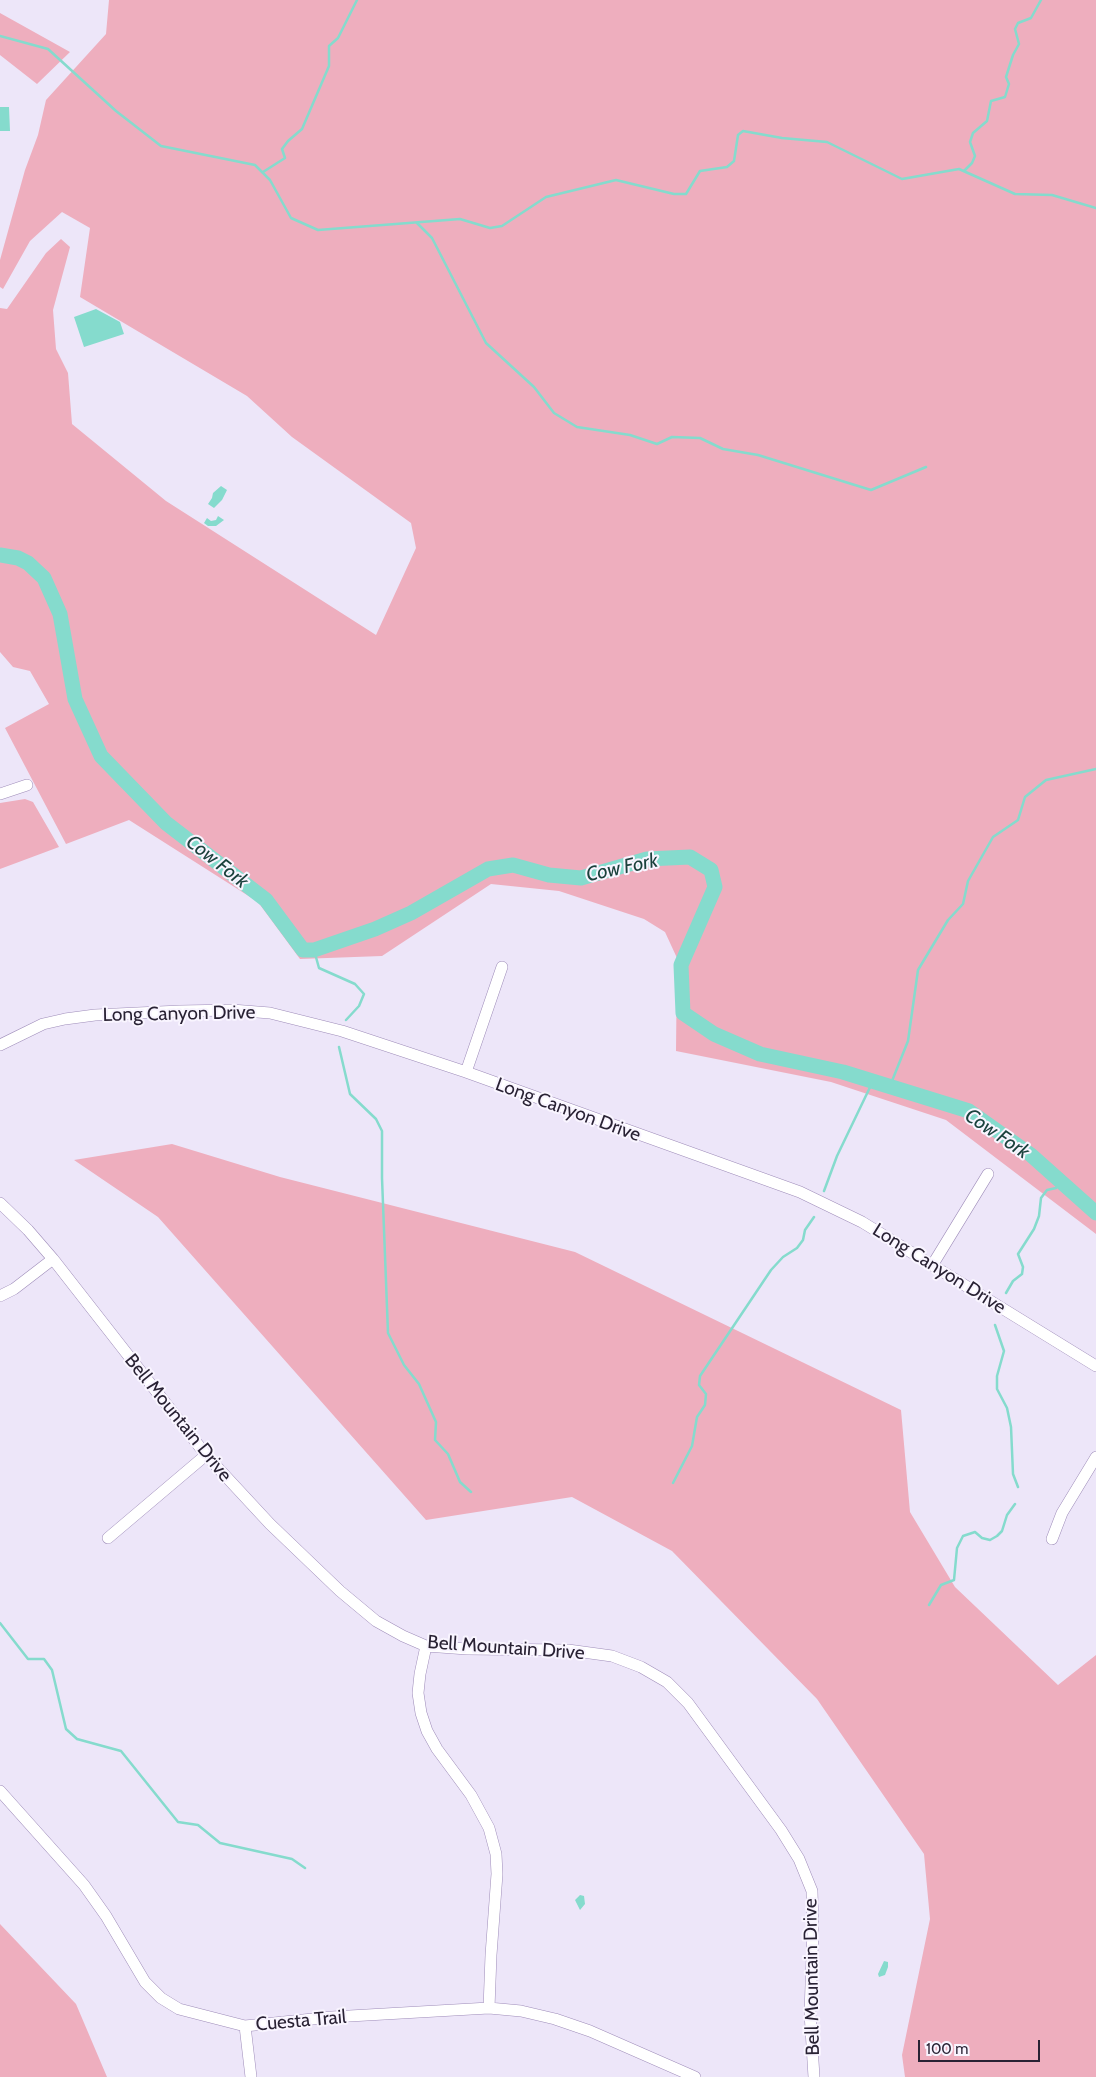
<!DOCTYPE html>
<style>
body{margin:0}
#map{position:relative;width:1096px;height:2077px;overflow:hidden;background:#ede6f9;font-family:Cabin,sans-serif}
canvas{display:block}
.scale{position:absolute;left:918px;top:2040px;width:122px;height:22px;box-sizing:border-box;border:2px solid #292234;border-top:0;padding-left:6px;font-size:15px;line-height:18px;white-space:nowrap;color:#292234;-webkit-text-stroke:4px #f9f5ff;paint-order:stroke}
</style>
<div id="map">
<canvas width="1096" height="2077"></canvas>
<div class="scale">100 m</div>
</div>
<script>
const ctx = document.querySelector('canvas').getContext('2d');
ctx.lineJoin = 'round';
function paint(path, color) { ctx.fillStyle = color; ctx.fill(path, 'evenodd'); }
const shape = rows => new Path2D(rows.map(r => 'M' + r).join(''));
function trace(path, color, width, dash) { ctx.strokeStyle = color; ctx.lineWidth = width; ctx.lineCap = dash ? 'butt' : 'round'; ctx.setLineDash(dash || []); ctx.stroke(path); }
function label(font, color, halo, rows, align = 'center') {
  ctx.font = font + ' Cabin,sans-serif'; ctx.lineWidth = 4; ctx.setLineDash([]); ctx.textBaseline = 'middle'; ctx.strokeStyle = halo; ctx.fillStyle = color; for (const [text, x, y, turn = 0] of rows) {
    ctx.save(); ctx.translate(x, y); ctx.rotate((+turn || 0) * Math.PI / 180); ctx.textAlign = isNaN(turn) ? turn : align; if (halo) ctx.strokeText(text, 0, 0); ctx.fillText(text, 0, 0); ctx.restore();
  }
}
paint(shape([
 [109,0,1096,0,1096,1234,946,1120,831,1082,676,1051,677,958,665,932,644,919,559,891,491,884,382,956,300,959,258,902,129,820,66,844,5,728,49,704,30,671,13,667,0,652,0,308,7,309,46,253,61,239,70,247,53,310,56,349,68,373,72,424,166,501,376,635,416,548,411,523,292,437,247,396,80,297,90,228,62,212,30,241,3,289,0,287,0,260,25,170,38,135,46,100,106,34],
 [0,13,70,52,37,84,0,55],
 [25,799,33,802,59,847,0,869,0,803],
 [172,1144,280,1177,575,1252,901,1410,910,1512,955,1587,1058,1685,1096,1655,1096,2077,905,2077,902,2055,930,1919,924,1854,817,1699,672,1551,572,1497,426,1520,158,1217,74,1160],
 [0,1924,76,2004,107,2077,0,2077]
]), '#eeaebe');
paint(shape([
 [0,107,9,107,10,131,0,131],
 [96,309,120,322,124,334,84,347,74,317],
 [221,486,227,490,222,500,214,508,208,504,212,498,213,493],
 [218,516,224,520,216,526,208,526,204,523,207,518,211,521,216,520],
 [580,1895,584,1896,585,1904,580,1910,575,1900],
 [884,1961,888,1962,888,1967,885,1975,879,1977,878,1974]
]), '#85dbcd');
trace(shape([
 [0,36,48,49,116,111,161,146,255,165,270,180,291,218,318,230,460,219,490,228,502,226,546,197,616,180,674,194,686,194,700,171,727,167,734,161,738,135,743,131,782,138,827,142,902,179,959,169,1015,194,1052,195,1096,208],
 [964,171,972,163,975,156,970,142,973,133,987,121,991,101,1005,97,1009,84,1006,77,1013,55,1019,44,1015,29,1018,23,1031,18,1041,0],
 [263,172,285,158,282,149,288,141,302,129,329,66,329,46,338,38,357,0],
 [417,223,432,238,486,343,534,387,554,413,577,427,630,435,657,444,672,437,700,438,723,449,758,455,871,490,926,467],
 [314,950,319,968,355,984,364,994,359,1006,346,1020],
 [339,1047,350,1094,376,1119,382,1131,382,1178,388,1333,404,1365,419,1384,436,1422,435,1440,448,1454,460,1482,471,1492],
 [890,1086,908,1041,918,970,948,920,963,904,968,881,993,837,1018,820,1025,797,1046,780,1096,769],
 [824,1191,837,1156,873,1081],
 [1006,1293,1013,1281,1022,1274,1023,1267,1018,1254,1034,1229,1039,1216,1041,1198,1047,1190,1056,1188,1061,1182],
 [995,1325,1004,1351,997,1376,997,1389,1007,1408,1011,1427,1013,1474,1018,1487],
 [673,1483,692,1446,697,1417,705,1405,706,1394,699,1385,700,1376,771,1270,783,1257,797,1248,803,1240,805,1230,814,1217],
 [929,1605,941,1585,954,1580,957,1548,963,1536,975,1532,982,1538,990,1540,997,1536,1002,1531,1007,1515,1015,1504],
 [0,1623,28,1659,44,1659,52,1670,66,1729,77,1739,121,1751,178,1822,198,1825,220,1843,292,1859,305,1868]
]), '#85dbcd', 2.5);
trace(shape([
 [0,555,18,558,28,563,44,578,60,614,75,699,101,756,166,823,266,900,303,950,314,950,375,929,411,913,488,869,513,865,549,875,581,878,647,859,690,857,711,870,715,887,681,965,683,1013,714,1034,760,1054,843,1072,969,1111,1031,1155,1096,1213]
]), '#85dbcd', 15);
const minor = shape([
 [0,794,27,785],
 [0,1045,43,1024,65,1019,95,1015,180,1011,232,1010,270,1013,342,1031,466,1072,800,1192,862,1222,1096,1366],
 [466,1072,502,967],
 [0,1203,28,1230,53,1259,206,1455,270,1524,340,1591,376,1621,403,1636,426,1646,467,1649,568,1650,612,1656,641,1667,667,1682,688,1703,781,1830,799,1859,812,1891,813,1929,810,2013,814,2077],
 [933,1264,988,1174],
 [0,1296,14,1289,53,1259],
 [108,1538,206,1455],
 [1052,1539,1062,1513,1096,1457],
 [426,1646,420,1674,418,1693,421,1713,427,1731,437,1749,471,1795,489,1828,496,1854,497,1874,491,1955,489,2008],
 [0,1791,84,1885,106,1916,145,1982,161,1998,179,2009,245,2026,332,2017,489,2008,521,2011,555,2019,590,2031,695,2077],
 [245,2026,251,2077]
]);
trace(minor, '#9e8cb9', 12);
trace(minor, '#fff', 11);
label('19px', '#292234', '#f9f5ff', [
 ["Long Canyon Drive",179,1014,-1],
 ["Long Canyon Drive",568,1110,20],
 ["Long Canyon Drive",939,1269,32],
 ["Bell Mountain Drive",178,1418,51],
 ["Bell Mountain Drive",506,1648,4],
 ["Bell Mountain Drive",812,1977,-91],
 ["Cuesta Trail",301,2021,-5]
]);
label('italic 20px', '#1b423d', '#f9f5ff', [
 ["Cow Fork",217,862,38],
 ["Cow Fork",622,868,-12],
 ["Cow Fork",997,1134,34]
]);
</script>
